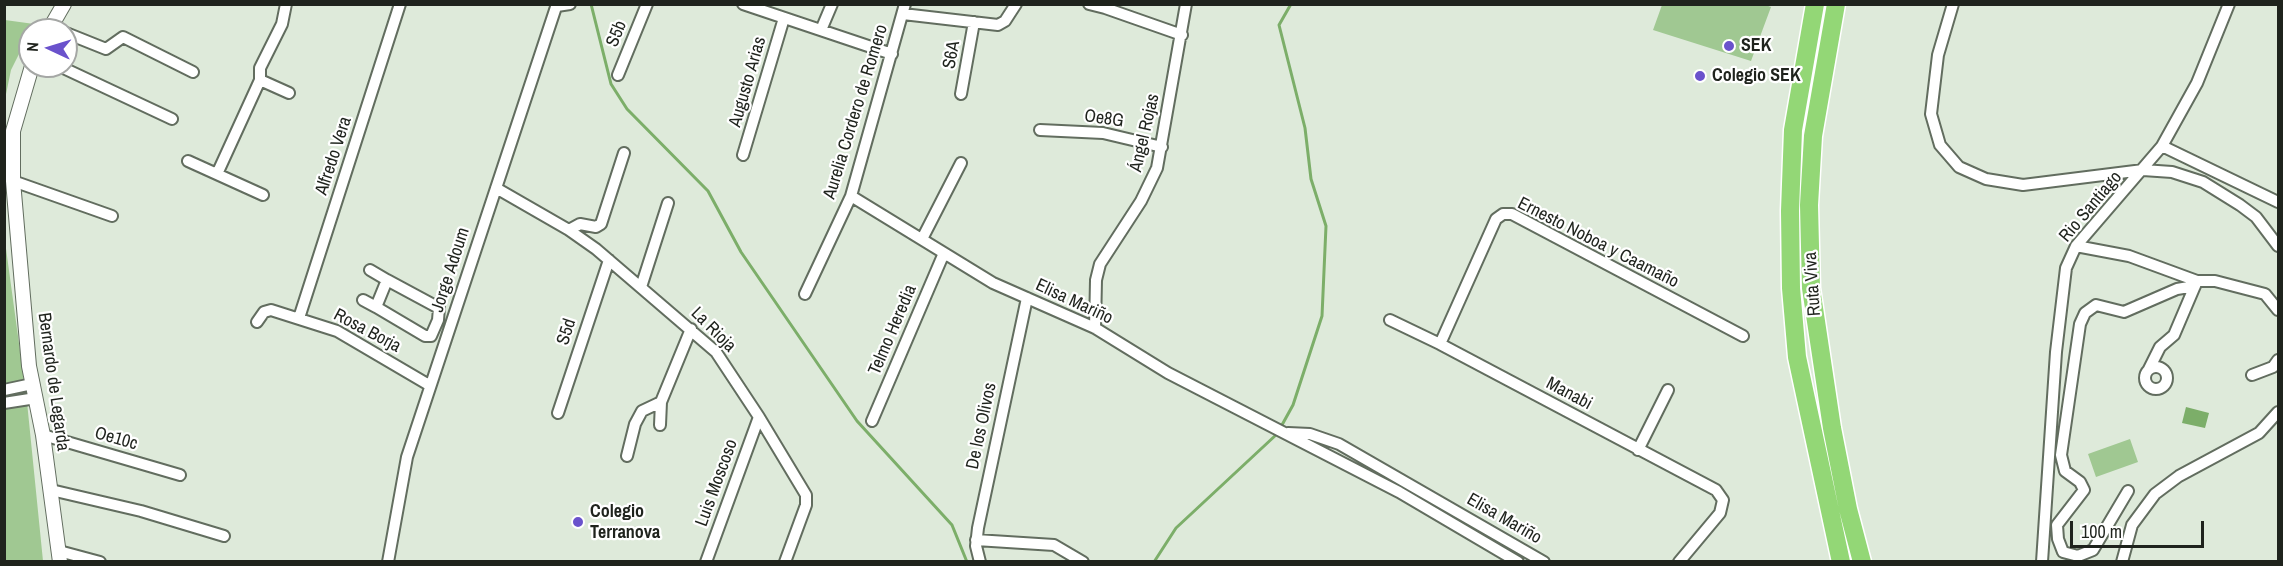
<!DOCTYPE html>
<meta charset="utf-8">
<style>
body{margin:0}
#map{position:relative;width:2283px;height:566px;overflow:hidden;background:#deeada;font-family:"Archivo Narrow",sans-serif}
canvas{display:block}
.frame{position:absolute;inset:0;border:6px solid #1f231d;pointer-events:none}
.north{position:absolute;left:18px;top:18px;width:60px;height:60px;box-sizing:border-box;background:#fff;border:2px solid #a5a7a5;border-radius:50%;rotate:274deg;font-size:16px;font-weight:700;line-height:24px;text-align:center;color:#1f231d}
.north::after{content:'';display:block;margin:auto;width:21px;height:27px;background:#6a52cc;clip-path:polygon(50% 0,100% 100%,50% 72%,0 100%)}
.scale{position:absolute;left:2070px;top:521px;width:134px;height:27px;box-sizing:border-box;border:3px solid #1f231d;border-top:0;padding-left:8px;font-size:18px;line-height:21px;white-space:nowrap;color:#1f231d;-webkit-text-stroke:4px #fff;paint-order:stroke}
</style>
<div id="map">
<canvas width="2283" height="566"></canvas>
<div class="frame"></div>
<div class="north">N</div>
<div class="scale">100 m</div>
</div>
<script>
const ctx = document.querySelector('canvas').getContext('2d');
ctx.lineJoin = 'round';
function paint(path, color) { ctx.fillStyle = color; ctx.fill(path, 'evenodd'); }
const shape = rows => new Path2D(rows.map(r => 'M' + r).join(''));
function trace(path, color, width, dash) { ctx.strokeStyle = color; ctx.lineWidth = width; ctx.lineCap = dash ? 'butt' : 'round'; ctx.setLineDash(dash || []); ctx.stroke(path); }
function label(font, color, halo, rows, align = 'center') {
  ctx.font = font + ' "Archivo Narrow",sans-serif'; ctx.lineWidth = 4.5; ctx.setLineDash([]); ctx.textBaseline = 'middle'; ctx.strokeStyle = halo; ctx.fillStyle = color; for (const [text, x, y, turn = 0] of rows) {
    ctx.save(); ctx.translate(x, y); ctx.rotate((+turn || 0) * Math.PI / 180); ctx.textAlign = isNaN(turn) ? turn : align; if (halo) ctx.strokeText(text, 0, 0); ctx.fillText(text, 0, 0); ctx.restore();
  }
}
paint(shape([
 [1763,4,1771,7,1751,61,1653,30,1662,5],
 [5,20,34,24,11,70,5,99],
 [4,234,27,402,43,561,5,561],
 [2130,439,2138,462,2096,477,2088,454]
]), '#a0c892');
paint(shape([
 [2186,407,2209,413,2205,428,2182,423]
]), '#7cae69');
trace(shape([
 [591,4,611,84,627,109,708,191,741,252,857,421,952,525,967,562],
 [1154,562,1176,528,1277,434,1293,405,1322,316,1326,226,1311,179,1305,128,1279,25,1291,4]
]), '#7cae69', 3);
const minor = shape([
 [743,4,892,54],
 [1089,4,1105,8,1182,35],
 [1953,4,1938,55,1931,114,1940,145,1959,167,1986,179,2023,185,2143,170,2172,172,2203,182,2240,205,2256,217,2278,246],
 [557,6,570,4],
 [903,14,998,25,1005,21,1016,4],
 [821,30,832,4],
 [66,33,106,49,123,37,193,72],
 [59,66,172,119],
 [618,75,647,4],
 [260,80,289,93],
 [961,94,974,22],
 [1040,130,1103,133,1162,147],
 [2162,146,2278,202],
 [743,155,784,18],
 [188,161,263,195],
 [217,174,260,80,260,68,282,24,286,4],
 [13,181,112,216],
 [496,188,569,230,596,249,716,352,759,417,806,495,806,505,785,562],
 [851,196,993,283,1095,328,1168,373,1399,492,1518,562],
 [569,230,580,224,596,227,601,224,624,153],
 [922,239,961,163],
 [2076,246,2129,256,2197,281,2174,335,2160,347,2149,369],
 [370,270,387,280],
 [387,280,439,308,438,320,431,336,425,336,376,307,387,280],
 [2197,281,2215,281,2265,294,2278,310],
 [641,287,668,203],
 [805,294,851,196,905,4],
 [363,300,376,307],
 [299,318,400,4],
 [1390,320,1440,344,1716,490,1723,500,1720,513,1679,562],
 [257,322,264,312,271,310,337,331,429,385],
 [1095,328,1096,280,1100,264,1141,201,1157,168,1186,4],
 [1440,344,1496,219,1503,214,1512,214,1743,336],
 '2145 378a11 11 0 1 1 22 0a11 11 0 1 1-22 0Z',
 [2252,375,2273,367,2278,360],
 [4,390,32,384],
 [4,403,36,398],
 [558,413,609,260],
 [872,421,944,253],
 [660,425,661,402,691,329],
 [1288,433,1310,434,1339,444,1544,562],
 [43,435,180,475],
 [1638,450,1668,390],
 [627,456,635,424,642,411,661,402],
 [51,490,141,511,224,536],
 [2128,491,2093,550,2078,556,2063,552,2058,539,2057,525,2084,490,2080,482,2065,471,2061,455,2080,324,2085,313,2096,305,2124,312,2177,289,2195,286],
 [976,540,1054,545,1083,562],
 [59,551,100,562],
 [388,562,407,457,557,4],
 [706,562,759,417],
 [980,562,976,546,978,528,1027,298],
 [2042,562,2056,352,2066,268,2076,246,2162,146,2197,83,2229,4],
 [2122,562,2132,525,2155,494,2179,476,2259,433,2278,412]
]);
const tertiary = shape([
 [49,30,64,4],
 [32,66,13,131,13,181,29,366,43,435,60,562]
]);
const trunk = shape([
 [1815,4,1793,130,1790,211,1791,288,1797,357,1841,562],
 [1836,4,1813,136,1809,205,1811,288,1832,428,1848,509,1862,562]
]);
trace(minor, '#626d5f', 14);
trace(tertiary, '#626d5f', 16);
trace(trunk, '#fff', 21);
trace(minor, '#fff', 10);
trace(tertiary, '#fff', 14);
trace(trunk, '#93d776', 18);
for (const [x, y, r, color] of [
 [1729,46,6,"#6a52cc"],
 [1700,76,6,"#6a52cc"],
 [578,522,6,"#6a52cc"]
]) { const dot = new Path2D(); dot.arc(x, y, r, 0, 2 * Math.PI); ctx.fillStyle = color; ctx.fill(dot); trace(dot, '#fff', 2); }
label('18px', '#1f231d', '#fff', [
 ["S5b",617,34,-68],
 ["S6A",952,55,-80],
 ["Augusto Arias",748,82,-74],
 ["Aurelia Cordero de Romero",856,112,-73],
 ["Oe8G",1104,119,8],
 ["Ángel Rojas",1145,133,-77],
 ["Alfredo Vera",334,156,-72],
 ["Rio Santiago",2091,207,-50],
 ["Ernesto Noboa y Caamaño",1598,243,27],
 ["Jorge Adoum",451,270,-72],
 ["Ruta Viva",1813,284,-94],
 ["Elisa Mariño",1074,302,25],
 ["La Rioja",713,330,45],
 ["Telmo Heredia",893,330,-67],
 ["Rosa Borja",367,331,28],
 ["S5d",567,332,-72],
 ["Bernardo de Legarda",53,382,82],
 ["Manabi",1569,394,28],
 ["De los Olivos",982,426,-78],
 ["Oe10c",116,439,16],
 ["Luis Moscoso",717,483,-70],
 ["Elisa Mariño",1504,519,30]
]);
label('bold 18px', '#1f231d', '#fff', [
 ["SEK",1741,46],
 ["Colegio SEK",1712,76],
 ["Colegio",590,512],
 ["Terranova",590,533]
], 'left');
</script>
